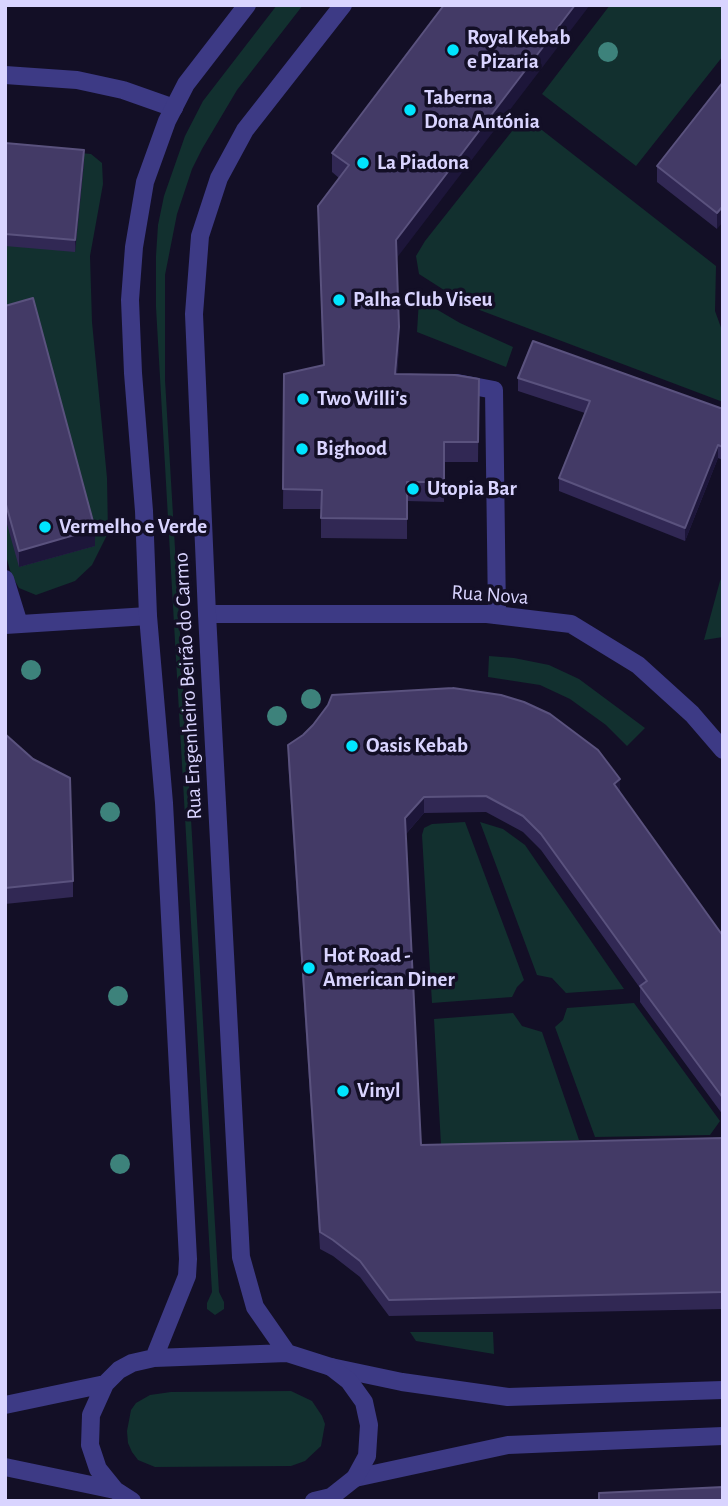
<!DOCTYPE html>
<meta charset="utf-8">
<style>
body{margin:0}
#map{position:relative;width:728px;height:1506px;overflow:hidden;background:#130f26;font-family:"Alegreya Sans",sans-serif}
canvas{display:block}
.frame{position:absolute;inset:0;border:7px solid #d9d4ff;pointer-events:none}
</style>
<div id="map">
<canvas width="728" height="1506"></canvas>
<div class="frame"></div>
</div>
<script>
const ctx = document.querySelector('canvas').getContext('2d');
ctx.lineJoin = 'round';
function paint(path, color) { ctx.fillStyle = color; ctx.fill(path, 'evenodd'); }
const shape = rows => new Path2D(rows.map(r => 'M' + r).join(''));
function trace(path, color, width, dash) { ctx.strokeStyle = color; ctx.lineWidth = width; ctx.lineCap = dash ? 'butt' : 'round'; ctx.setLineDash(dash || []); ctx.stroke(path); }
function label(font, color, halo, rows, align = 'center') {
  ctx.font = font + ' "Alegreya Sans",sans-serif'; ctx.lineWidth = 7; ctx.setLineDash([]); ctx.textBaseline = 'middle'; ctx.strokeStyle = halo; ctx.fillStyle = color; for (const [text, x, y, turn = 0] of rows) {
    ctx.save(); ctx.translate(x, y); ctx.rotate((+turn || 0) * Math.PI / 180); ctx.textAlign = isNaN(turn) ? turn : align; if (halo) ctx.strokeText(text, 0, 0); ctx.fillText(text, 0, 0); ctx.restore();
  }
}
paint(shape([
 [277,5,303,5,237,90,202,149,192,169,177,214,165,275,165,380,219,1292,224,1302,224,1309,215,1315,207,1309,207,1303,212,1292,156,307,156,256,158,225,164,196,185,136,203,101],
 [610,5,723,5,723,56,636,166,542,94],
 [524,116,716,266,715,311,723,333,723,402,469,306,419,274,416,256,425,241],
 [5,146,91,154,102,163,103,184,90,256,92,322,107,478,108,533,92,565,75,581,36,595,19,588,11,574,5,552],
 [419,299,460,323,513,347,506,367,417,332],
 [723,575,723,637,704,640,720,581],
 [489,656,514,658,549,665,579,679,645,728,627,746,606,725,570,699,540,685,488,677],
 [465,822,524,980,517,987,512,997,432,1003,422,835,424,828,432,824],
 [480,822,503,829,525,845,624,989,566,993,552,978,537,975],
 [634,1003,720,1121,710,1135,595,1137,555,1027,563,1020,567,1008],
 [513,1013,522,1026,542,1032,579,1140,441,1145,434,1019],
 [410,1332,493,1332,494,1354,416,1341],
 [291,1391,312,1401,322,1416,325,1424,321,1446,305,1461,291,1466,155,1467,138,1460,132,1452,128,1443,127,1431,131,1410,136,1403,150,1395,171,1392]
]), '#12302f');
trace(shape([
 [457,383,494,390,497,615]
]), '#3d3a85', 18);
trace(shape([
 [5,75,77,80,123,90,174,108],
 [5,579,19,624],
 [207,614,487,614,571,624,638,665,692,714,723,750],
 [5,625,148,616],
 [331,1367,402,1382,508,1397,723,1390],
 [355,1478,508,1445,723,1436]
]), '#3d3a85', 18);
trace(shape([
 [287,1353,255,1307,241,1257,207,614,194,314,200,236,219,178,245,130,343,5],
 [154,1358,187,1276,188,1259,164,803,148,616,144,511,133,373,130,300,134,247,145,182,167,121,186,84,247,5],
 [5,1405,105,1384],
 [5,1467,115,1490],
 [132,1501,115,1490,98,1469,90,1445,91,1415,105,1384,119,1370,132,1363,154,1358,287,1353,331,1367,349,1381,364,1402,369,1425,367,1456,355,1478,331,1497,314,1501]
]), '#3d3a85', 18);
ctx.fillStyle = '#3d827b';
for (const [x, y] of [
 [608,52],
 [31,670],
 [311,699],
 [277,716],
 [110,812],
 [118,996],
 [120,1164]
]) { ctx.beginPath(); ctx.arc(x, y, 10, 0, 2 * Math.PI); ctx.fill(); }
paint(shape([
 [444,5,397,259,399,347,397,374,479,379,478,462,444,462,444,502,407,501,407,539,321,538,321,509,283,509,284,374,323,366,318,206,339,178,332,172,332,153],
 [723,82,717,229,657,182,657,166],
 [5,143,84,163,75,252,5,246],
 [5,306,95,546,19,567,5,517],
 [518,378,723,409,723,460,718,458,685,541,559,491,559,478,585,413,518,391],
 [5,734,73,881,73,897,5,904],
 [288,745,620,793,723,936,723,1115,640,1002,640,988,541,850,523,832,486,812,424,813,406,834,421,1145,723,1138,723,1309,389,1316,360,1277,333,1256,320,1249,288,761]
]), '#312854');
paint(shape([
 [575,5,590,5,396,259,396,240],
 [84,150,84,163,75,252,75,240],
 [723,206,723,222,717,229,717,213],
 [399,327,399,347,395,394,395,374],
 [718,445,718,458,685,541,685,528],
 [95,529,95,546,19,567,19,551],
 [620,779,620,795,614,784],
 [424,797,424,813,405,835,405,818]
]), '#1d163a');
const building = shape([
 [444,5,575,5,396,240,399,327,395,374,455,375,479,379,478,442,444,442,444,482,407,482,407,519,321,518,322,490,283,489,284,374,324,365,318,206,349,165,332,153,444,5],
 [723,82,723,206,717,213,657,166,723,82],
 [5,143,84,150,75,240,5,234,5,143],
 [33,298,95,529,19,551,5,501,5,306,33,298],
 [533,341,723,409,723,447,718,445,685,528,559,478,590,401,518,378,533,341],
 [453,688,501,695,524,702,550,714,598,750,620,779,614,784,723,936,723,1098,640,986,647,981,541,834,523,816,486,796,424,797,405,818,421,1145,723,1138,723,1292,389,1300,360,1261,333,1240,320,1232,288,745,303,735,313,725,328,705,332,695,453,688],
 [5,734,33,759,70,778,73,881,5,888,5,734],
 [723,1487,723,1501,599,1501,599,1493,723,1487]
]);
paint(building, '#433a66');
trace(building, '#5a527e', 2);
for (const [x, y, r, color] of [
 [453,50,7,"#00e5ff"],
 [410,110,7,"#00e5ff"],
 [363,163,7,"#00e5ff"],
 [339,300,7,"#00e5ff"],
 [303,399,7,"#00e5ff"],
 [302,449,7,"#00e5ff"],
 [413,489,7,"#00e5ff"],
 [45,527,7,"#00e5ff"],
 [352,746,7,"#00e5ff"],
 [309,968,7,"#00e5ff"],
 [343,1091,7,"#00e5ff"]
]) { const dot = new Path2D(); dot.arc(x, y, r, 0, 2 * Math.PI); ctx.fillStyle = color; ctx.fill(dot); trace(dot, '#130f26', 2.5); }
label('bold 21px', '#d9d4ff', '#130f26', [
 ["Royal Kebab",467,38],
 ["e Pizaria",467,62],
 ["Taberna",424,98],
 ["Dona Antónia",424,122],
 ["La Piadona",377,163],
 ["Palha Club Viseu",353,300],
 ["Two Willi's",317,399],
 ["Bighood",316,449],
 ["Utopia Bar",427,489],
 ["Vermelho e Verde",59,527],
 ["Oasis Kebab",366,746],
 ["Hot Road -",323,956],
 ["American Diner",323,980],
 ["Vinyl",357,1091]
], 'left');
label('21px', '#d9d4ff', '#130f26', [
 ["Rua Nova",490,595,4],
 ["Rua Engenheiro Beirão do Carmo",188,686,-93]
]);
</script>
